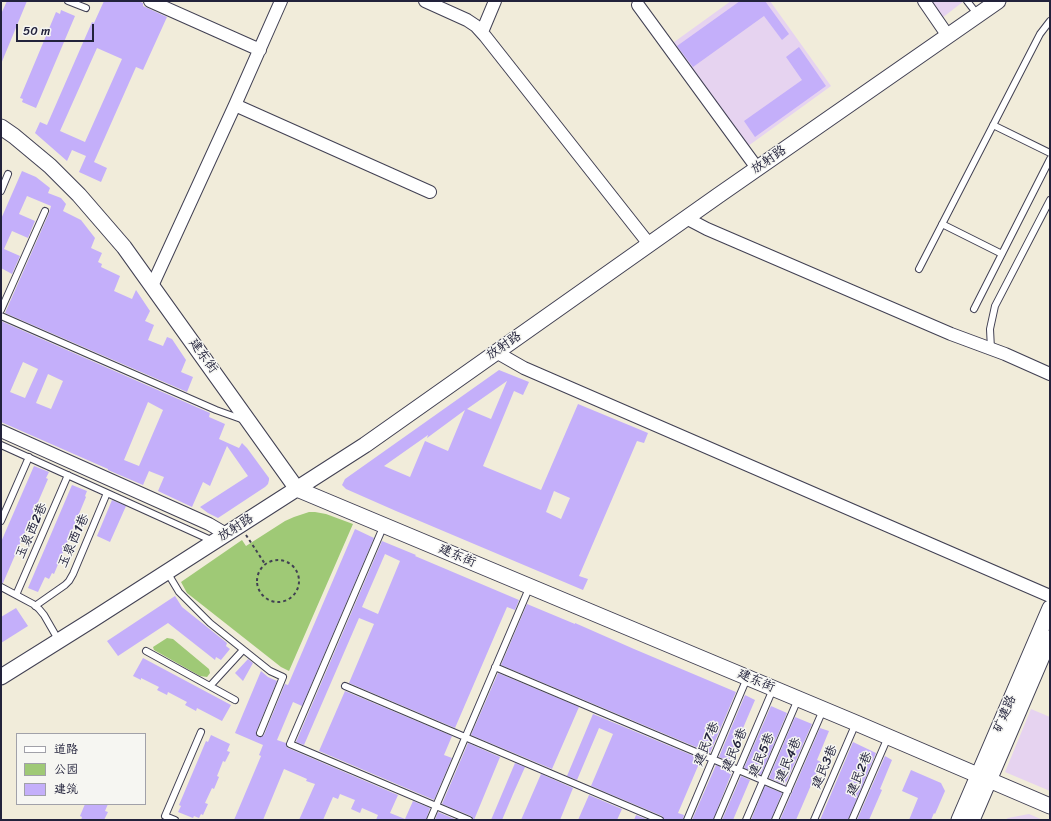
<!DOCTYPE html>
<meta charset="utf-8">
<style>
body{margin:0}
#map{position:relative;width:1051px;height:821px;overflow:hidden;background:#f1ecda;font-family:Sriracha,"LXGW WenKai TC",sans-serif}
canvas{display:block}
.frame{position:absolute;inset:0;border:2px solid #22223b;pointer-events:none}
.legend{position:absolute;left:16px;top:733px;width:130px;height:72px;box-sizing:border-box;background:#f6f6f2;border:1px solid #a1a1a9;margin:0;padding:5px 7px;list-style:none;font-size:12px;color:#22223b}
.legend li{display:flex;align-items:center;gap:8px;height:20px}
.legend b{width:20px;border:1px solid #a1a1a9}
.scale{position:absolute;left:16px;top:24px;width:78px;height:18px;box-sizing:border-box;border:2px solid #22223b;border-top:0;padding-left:5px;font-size:12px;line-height:14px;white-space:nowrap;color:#22223b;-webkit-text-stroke:3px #f6f6f2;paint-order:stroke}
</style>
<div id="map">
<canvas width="1051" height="821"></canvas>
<div class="frame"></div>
<ul class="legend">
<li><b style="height:5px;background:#fff"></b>道路</li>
<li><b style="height:11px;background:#9fc976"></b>公园</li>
<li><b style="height:11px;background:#c4affa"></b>建筑</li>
</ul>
<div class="scale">50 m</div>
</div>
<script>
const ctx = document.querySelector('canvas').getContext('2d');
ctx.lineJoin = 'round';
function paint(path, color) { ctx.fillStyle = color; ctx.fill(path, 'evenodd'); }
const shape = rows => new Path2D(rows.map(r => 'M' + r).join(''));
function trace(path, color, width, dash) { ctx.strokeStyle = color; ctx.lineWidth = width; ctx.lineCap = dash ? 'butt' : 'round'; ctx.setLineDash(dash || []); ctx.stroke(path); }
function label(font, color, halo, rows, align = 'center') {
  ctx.font = font + ' Sriracha,"LXGW WenKai TC",sans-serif'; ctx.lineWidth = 3; ctx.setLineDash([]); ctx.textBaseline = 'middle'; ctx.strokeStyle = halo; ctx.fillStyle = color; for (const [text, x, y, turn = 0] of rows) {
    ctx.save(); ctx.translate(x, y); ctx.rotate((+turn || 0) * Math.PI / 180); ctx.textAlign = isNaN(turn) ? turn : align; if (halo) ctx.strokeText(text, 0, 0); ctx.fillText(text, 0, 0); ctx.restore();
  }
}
paint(shape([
 [731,1,770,1,831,86,744,149,670,45],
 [930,1,964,1,942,18],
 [1031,709,1050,717,1050,791,1005,772],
 [1029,814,1043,820,1005,820,1008,818]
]), '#e6d3f0');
paint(shape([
 [309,512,315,512,326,514,353,524,289,671,281,667,187,593,181,582,242,540,246,546,285,521,294,517],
 [167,638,173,639,209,669,210,673,207,677,200,676,154,650,153,647]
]), '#9fc976');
paint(shape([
 [7,1,27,1,1,64,1,14],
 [104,1,138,1,143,3,143,6,167,17,143,70,136,67,94,162,107,168,101,182,79,172,86,156,72,150,67,161,35,133,40,122,47,125,92,22,94,23],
 [97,48,122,59,85,142,60,131],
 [740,1,765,1,789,34,782,40,764,16,693,67,677,46],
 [61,10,75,16,36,108,22,102,23,99,20,98,56,12,60,14],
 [799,47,826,86,755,137,744,121,802,80,786,57],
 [22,171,36,177,50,188,48,193,61,198,66,204,63,211,81,220,95,238,91,248,102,253,98,262,102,264,101,267,120,276,114,291,132,299,136,290,150,311,145,321,154,325,148,340,163,346,167,337,172,339,186,360,181,372,193,377,187,392,5,313,49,213,51,206,27,196,19,214,35,221,28,238,12,231,4,249,20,256,12,274,1,268,1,219],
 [1,321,210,413,209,417,225,424,219,439,239,448,242,443,247,448,269,478,269,480,268,484,265,487,218,518,208,513,200,507,248,476,227,446,210,486,203,482,192,507,158,491,164,477,149,471,143,485,108,470,108,469,1,422],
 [23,362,38,369,25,398,10,392],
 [48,374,63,381,51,409,36,403],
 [148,402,163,410,139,466,124,460],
 [499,370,529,382,523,395,514,391,483,466,541,490,578,404,648,433,644,443,637,441,579,576,588,579,583,590,396,511,346,489,342,485,345,479],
 [507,381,491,419,467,409],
 [465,410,448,451,425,441,410,477,384,466,428,435,427,438],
 [554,491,570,498,561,519,546,512],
 [34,466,49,472,46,478,48,479,3,583,1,583,1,542],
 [72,485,87,491,85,496,86,497,54,574,52,573,49,579,45,577,38,592,28,588],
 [112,500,126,506,110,542,97,536],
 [355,529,374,538,302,706,293,702,277,740,286,743,286,746,288,748,398,795,390,813,405,819,413,801,430,808,426,820,376,820,378,815,362,808,360,813,351,809,355,800,340,794,338,799,333,797,323,820,299,820,315,784,306,781,307,779,284,769,263,820,234,820,261,756,259,755,263,745,235,733,261,671,268,677,277,681,256,732,256,734,258,737,261,737,264,735,285,684,288,685],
 [382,541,416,555,415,556,519,600,515,610,507,607,455,728,349,683,374,624,359,618,304,745,296,742],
 [385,554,400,561,378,614,362,607],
 [175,596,182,607,227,643,226,646,230,649,221,660,216,657,215,660,168,623,118,656,107,641],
 [527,604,575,624,575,623,634,649,736,692,710,753,501,665],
 [16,608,28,626,1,643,1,617],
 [143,658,231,705,222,721,197,708,196,711,185,705,187,702,168,692,167,695,157,690,159,687,141,678,141,680,133,676],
 [248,659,253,663,243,681,235,673],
 [498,673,579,707,552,769,471,735],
 [345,691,452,736,444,755,452,758,434,800,319,751],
 [745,695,755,700,729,761,719,757],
 [771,706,787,713,761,775,744,768],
 [593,714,701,759,678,813,684,815,683,820,667,820,664,819,662,816,591,786,613,734,599,728,577,780,567,776],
 [795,717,812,724,785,785,769,778],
 [820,728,829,731,817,760,821,762,796,820,780,820],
 [211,735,230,744,227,751,230,752,225,762,223,761,217,776,219,777,214,789,212,788,205,803,208,804,203,815,201,814,199,818,194,816,193,818,178,812,181,806,179,805,206,741,208,742],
 [853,742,876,753,848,820,820,820],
 [468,743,500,757,474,820,471,816,442,804],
 [885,756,892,760,880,789,882,790,869,820,857,820],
 [515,763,525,767,513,794,502,820,491,820],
 [716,765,732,772,713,820,692,820],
 [911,770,941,783,945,791,935,814,934,813,931,820,909,820,918,798,902,791],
 [541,774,573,788,560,820,521,820],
 [741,776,750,780,733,820,722,820],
 [765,786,782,793,771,820,751,820],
 [589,795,622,809,617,820,578,820],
 [85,804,108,804,105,811,108,812,104,820,81,820,82,817,80,816],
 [438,812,457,820,435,820],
 [636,815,646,819,646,820,634,820]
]), '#c4affa');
const service = shape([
 [68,1,86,8],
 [967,1,978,15],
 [993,125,1050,153],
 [1,191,8,174],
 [942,224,1002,254],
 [919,269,1040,34,1050,21],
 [974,309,1050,159],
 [1,310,45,211],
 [1,316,216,410,244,420],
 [991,349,990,329,995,306,1050,200],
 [1,445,213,541],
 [1,521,29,457],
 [384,525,290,744,469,820],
 [167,572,179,592,210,623,270,671,283,677,260,733],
 [1,587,33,604,39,609,44,615,59,641],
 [16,595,68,475],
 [35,606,65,585,69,581,73,574,107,493],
 [146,651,235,700],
 [495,667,788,791],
 [210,686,243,650],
 [345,686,660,820],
 [175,820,165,816,201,732],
 [430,820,530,586],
 [687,820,747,678],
 [717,820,773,689],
 [746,820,798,699],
 [775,820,823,710],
 [814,820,856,723],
 [852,820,888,737]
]);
const minor = shape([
 [150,1,260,50],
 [425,1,467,20,476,26,485,36,649,244],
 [924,1,948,36],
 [638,5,757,168],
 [482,32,495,1],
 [235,105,430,192],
 [686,218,707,229,951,334,1005,354,1050,374],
 [152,286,235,105,281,1],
 [496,352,524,368,1050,596],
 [1,431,209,524,226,534]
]);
const tertiary = shape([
 [1,127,14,136,50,166,79,195,124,247,297,489,856,723,1050,806],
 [1,677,92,620,365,445,719,195,998,1],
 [959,820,1050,608],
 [972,820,1050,638]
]);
trace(service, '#414053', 8);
trace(minor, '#414053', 14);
trace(tertiary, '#414053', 17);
trace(shape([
 [246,535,265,564],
 '257 581a21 21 0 1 1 42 0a21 21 0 1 1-42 0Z'
]), '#414053', 2, [3, 3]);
trace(service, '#fff', 6);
trace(minor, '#fff', 12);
trace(tertiary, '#fff', 15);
label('13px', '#22223b', '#f6f6f2', [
 ["放射路",769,160,-35],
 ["放射路",504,346,-35],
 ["建东街",203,356,54],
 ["放射路",236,528,-33],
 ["玉泉西2巷",32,531,-66],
 ["玉泉西1巷",74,541,-66],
 ["建东街",457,556,23],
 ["建东街",756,681,23],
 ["矿建路",1005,714,-67],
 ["建民7巷",707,744,-67],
 ["建民6巷",735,750,-67],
 ["建民5巷",762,755,-67],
 ["建民4巷",789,760,-67],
 ["建民3巷",825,767,-67],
 ["建民2巷",860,774,-67]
]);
</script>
